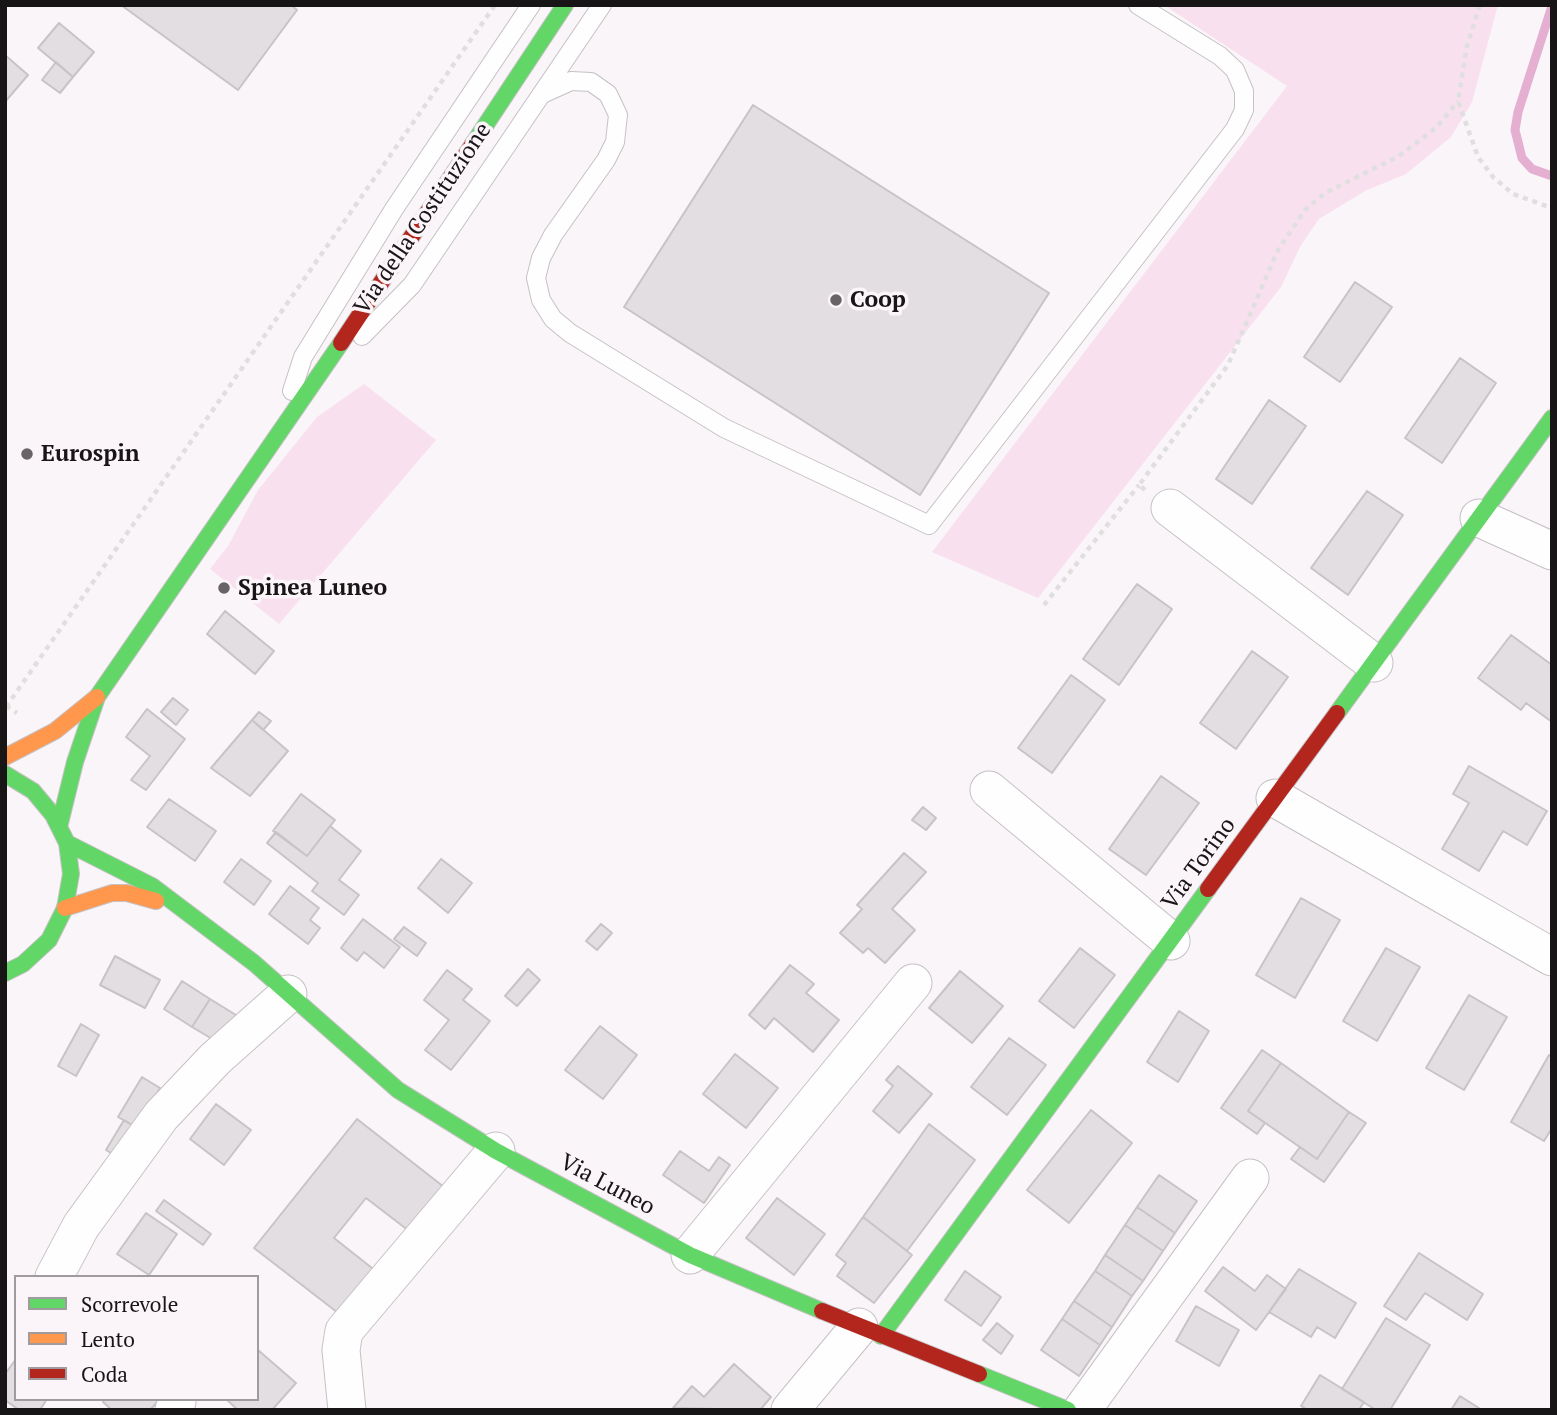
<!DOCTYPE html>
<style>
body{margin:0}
#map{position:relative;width:1557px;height:1415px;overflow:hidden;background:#faf5f8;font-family:"PT Serif",serif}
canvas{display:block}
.frame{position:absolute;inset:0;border:7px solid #181517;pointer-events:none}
.legend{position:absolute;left:14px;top:1275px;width:245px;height:126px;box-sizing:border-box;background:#fbf4f8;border:2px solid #a09b9e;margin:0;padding:9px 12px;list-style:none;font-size:21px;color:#181517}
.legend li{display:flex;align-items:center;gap:14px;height:35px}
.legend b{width:35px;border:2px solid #a09b9e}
</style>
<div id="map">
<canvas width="1557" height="1415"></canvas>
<div class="frame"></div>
<ul class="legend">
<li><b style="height:9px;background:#63d668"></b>Scorrevole</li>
<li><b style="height:9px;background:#ff974d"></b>Lento</li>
<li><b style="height:9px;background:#b3261e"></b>Coda</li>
</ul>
</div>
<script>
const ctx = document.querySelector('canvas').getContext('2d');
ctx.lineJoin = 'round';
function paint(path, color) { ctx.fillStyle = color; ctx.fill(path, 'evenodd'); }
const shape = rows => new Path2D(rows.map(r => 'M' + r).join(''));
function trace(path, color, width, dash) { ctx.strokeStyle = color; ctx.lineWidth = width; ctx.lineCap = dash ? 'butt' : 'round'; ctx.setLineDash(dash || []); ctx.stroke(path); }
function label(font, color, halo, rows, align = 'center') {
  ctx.font = font + ' "PT Serif",serif'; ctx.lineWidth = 7; ctx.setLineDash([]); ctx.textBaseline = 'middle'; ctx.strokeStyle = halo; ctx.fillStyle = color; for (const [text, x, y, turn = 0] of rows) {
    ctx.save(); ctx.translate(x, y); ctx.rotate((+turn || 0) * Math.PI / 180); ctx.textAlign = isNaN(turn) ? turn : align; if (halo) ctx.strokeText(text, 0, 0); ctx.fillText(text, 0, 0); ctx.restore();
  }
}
paint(shape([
 [1164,5,1498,5,1472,102,1451,137,1406,174,1365,191,1319,219,1301,245,1281,287,1038,598,932,552,1287,86],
 [364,384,436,440,279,624,210,569,228,546,258,490,317,417]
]), '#f9e0ef');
trace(shape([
 [1552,6,1518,112,1515,130,1522,158,1532,169,1552,176]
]), '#e5afd2', 9);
const building = shape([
 [121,5,291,5,297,10,238,90,121,5],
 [59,23,94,52,73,77,38,48,59,23],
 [5,55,28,75,5,102,5,55],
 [56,62,73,77,60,93,42,80,56,62],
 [753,105,1049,293,920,495,624,307,753,105],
 [1355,282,1392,307,1340,382,1304,357,1355,282],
 [1460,358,1496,383,1442,463,1405,438,1460,358],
 [1269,400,1306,426,1252,504,1216,479,1269,400],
 [1367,491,1403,515,1348,595,1311,568,1367,491],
 [1137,584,1172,609,1119,685,1083,659,1137,584],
 [225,611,274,651,255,674,207,634,225,611],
 [1511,635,1552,665,1552,722,1526,703,1521,710,1478,678,1511,635],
 [1252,651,1288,677,1236,749,1200,723,1252,651],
 [1071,675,1105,700,1052,773,1018,748,1071,675],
 [173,698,188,710,176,725,161,712,173,698],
 [147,709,185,739,146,790,131,780,150,756,126,737,147,709],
 [259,712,271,721,263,730,252,720,259,712],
 [252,720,288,751,250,796,211,768,252,720],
 [1469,766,1547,811,1527,845,1503,831,1479,871,1442,849,1469,803,1453,794,1469,766],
 [1161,776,1199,803,1146,875,1109,849,1161,776],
 [301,794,335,820,307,856,273,831,301,794],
 [169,799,216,831,195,861,147,827,169,799],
 [923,807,936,818,926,830,912,820,923,807],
 [330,826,361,851,339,880,359,895,344,915,312,891,318,883,267,843,276,832,307,856,330,826],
 [904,853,926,872,892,909,915,930,885,963,868,948,863,953,840,933,862,909,857,905,904,853],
 [241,859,271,881,254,905,224,882,241,859],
 [441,859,472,883,448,913,418,888,441,859],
 [290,886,319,908,310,920,320,928,308,944,269,914,290,886],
 [1301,898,1340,920,1295,998,1256,975,1301,898],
 [363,919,400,947,384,968,364,952,357,961,341,948,363,919],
 [601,924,612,933,597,950,586,941,601,924],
 [404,927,426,943,417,956,394,939,404,927],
 [1080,948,1115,975,1074,1028,1039,1001,1080,948],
 [1386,948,1420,967,1377,1041,1343,1021,1386,948],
 [115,956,160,980,145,1008,100,985,115,956],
 [790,965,814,984,806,993,839,1020,813,1052,774,1018,765,1029,749,1015,790,965],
 [528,969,540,980,517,1006,505,996,528,969],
 [447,970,472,989,463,1000,490,1021,451,1070,425,1050,449,1020,424,1000,447,970],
 [960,971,1003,1006,972,1043,929,1008,960,971],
 [182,981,210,999,192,1027,164,1009,182,981],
 [1469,995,1507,1017,1464,1090,1426,1068,1469,995],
 [210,999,236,1015,219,1043,192,1027,210,999],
 [1179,1011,1209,1031,1178,1082,1147,1062,1179,1011],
 [81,1024,99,1035,76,1076,58,1066,81,1024],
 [600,1026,637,1055,603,1099,565,1070,600,1026],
 [1009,1038,1046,1065,1007,1115,971,1087,1009,1038],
 [1262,1050,1281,1063,1248,1111,1265,1123,1257,1134,1221,1108,1262,1050],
 [735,1054,778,1088,746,1128,703,1094,735,1054],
 [1549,1055,1552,1057,1552,1128,1544,1141,1511,1122,1549,1055],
 [1281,1063,1349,1112,1317,1159,1248,1111,1281,1063],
 [898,1066,932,1094,899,1133,873,1111,893,1086,886,1080,898,1066],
 [142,1077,160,1088,137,1128,118,1117,142,1077],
 [216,1104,251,1130,224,1165,190,1139,216,1104],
 [1091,1110,1132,1143,1069,1223,1027,1190,1091,1110],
 [1349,1112,1366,1123,1324,1182,1291,1159,1300,1147,1317,1159,1349,1112],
 [357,1119,444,1187,409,1231,366,1198,334,1238,377,1272,342,1316,254,1248,357,1119],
 [124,1120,139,1129,121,1159,106,1150,124,1120],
 [929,1124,975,1160,907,1251,863,1217,929,1124],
 [680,1151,709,1171,719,1157,730,1165,704,1203,663,1175,680,1151],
 [1159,1175,1197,1201,1175,1233,1137,1207,1159,1175],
 [777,1198,825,1234,794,1275,746,1238,777,1198],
 [164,1200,211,1234,203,1245,156,1211,164,1200],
 [1137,1207,1175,1233,1163,1251,1125,1225,1137,1207],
 [146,1213,177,1234,149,1275,117,1254,146,1213],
 [863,1217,912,1255,874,1303,837,1276,846,1263,836,1255,863,1217],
 [1125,1225,1163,1251,1143,1281,1105,1255,1125,1225],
 [1419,1253,1483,1294,1467,1320,1425,1293,1406,1320,1384,1306,1419,1253],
 [1105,1255,1143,1281,1132,1296,1095,1271,1105,1255],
 [1223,1267,1255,1291,1267,1275,1286,1289,1256,1330,1205,1291,1223,1267],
 [1299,1269,1356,1303,1335,1338,1317,1327,1311,1337,1269,1312,1299,1269],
 [965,1271,1001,1297,981,1326,945,1300,965,1271],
 [1095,1271,1132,1296,1112,1327,1074,1301,1095,1271],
 [1074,1301,1112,1327,1100,1345,1062,1319,1074,1301],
 [1196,1306,1239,1330,1219,1366,1176,1341,1196,1306],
 [1386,1318,1430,1345,1390,1410,1376,1410,1342,1389,1386,1318],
 [1062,1319,1100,1345,1079,1376,1041,1350,1062,1319],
 [997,1323,1013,1336,1001,1354,983,1340,997,1323],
 [258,1350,296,1383,272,1410,238,1410,226,1399,257,1399,258,1350],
 [16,1359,16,1399,47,1399,40,1410,19,1410,5,1400,5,1374,16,1359],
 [734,1364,771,1397,760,1410,673,1408,692,1386,704,1397,734,1364],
 [1320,1375,1364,1402,1359,1410,1308,1410,1301,1406,1320,1375],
 [1460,1396,1482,1410,1451,1410,1460,1396],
 [105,1399,160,1399,150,1410,112,1410,103,1402,105,1399]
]);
paint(building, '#e2dee1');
trace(building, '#c8c4c6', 2);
const lane = shape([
 [542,94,571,81,591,82,608,94,618,115,615,142,606,160,553,235,541,258,536,278,541,300,553,319,570,333,724,428,929,525,1235,129,1244,110,1244,91,1235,70,1220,56,1138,5],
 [362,336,412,285,602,5],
 [292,391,303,357,394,209,531,5]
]);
const street = shape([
 [1170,508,1374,663],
 [1479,518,1552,551],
 [989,790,1171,941],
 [1275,798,1552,957],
 [690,1255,913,983],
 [54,1277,81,1226,161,1116,215,1059,288,994],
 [174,1410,177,1402],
 [347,1410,341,1350,344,1331,496,1151],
 [790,1410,859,1327],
 [1082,1410,1250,1178]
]);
const fast = shape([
 [473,144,565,5],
 [1337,713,1552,418],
 [5,774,33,791,53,815,67,843,71,874,65,908,49,940,23,964,5,973],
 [59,827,75,762,97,697,341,343],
 [67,843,152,886,254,963,398,1090,496,1151,690,1255,822,1311],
 [881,1336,1208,889],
 [979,1374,1068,1410]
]);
const slow = shape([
 [5,757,55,731,97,697],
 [65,908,112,893,127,893,156,901]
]);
const jam = shape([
 [341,343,473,144],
 [1208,889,1337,713],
 [822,1311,979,1374]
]);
trace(lane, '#c5c1c4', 20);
trace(street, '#c5c1c4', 39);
trace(fast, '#c5c1c4', 18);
trace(slow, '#c5c1c4', 18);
trace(jam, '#c5c1c4', 18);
trace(shape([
 [1480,5,1467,46,1458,101,1478,157,1493,177,1513,194,1552,208],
 [1145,490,1139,485,1228,365,1278,250,1305,210,1325,193,1399,156,1437,127,1458,101],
 [1044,605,1139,485],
 [6,706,17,713],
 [6,707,495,5]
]), '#e0dfdf', 4.5, [5, 5]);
trace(lane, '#fefefe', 18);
trace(street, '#fefefe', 37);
trace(fast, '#63d668', 16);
trace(slow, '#ff974d', 16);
trace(jam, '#b3261e', 16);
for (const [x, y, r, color] of [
 [836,300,7,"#676366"],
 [27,454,7,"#676366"],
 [224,588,7,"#676366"]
]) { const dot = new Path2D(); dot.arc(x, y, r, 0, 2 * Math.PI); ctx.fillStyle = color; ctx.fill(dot); trace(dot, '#fbf4f8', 2.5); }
label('23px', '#181517', '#fbf4f8', [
 ["Via della Costituzione",423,219,-56],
 ["Via Torino",1199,864,-54],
 ["Via Luneo",607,1185,28]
]);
label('bold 23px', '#181517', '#fbf4f8', [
 ["Coop",850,300],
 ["Eurospin",41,454],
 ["Spinea Luneo",238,588]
], 'left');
</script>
